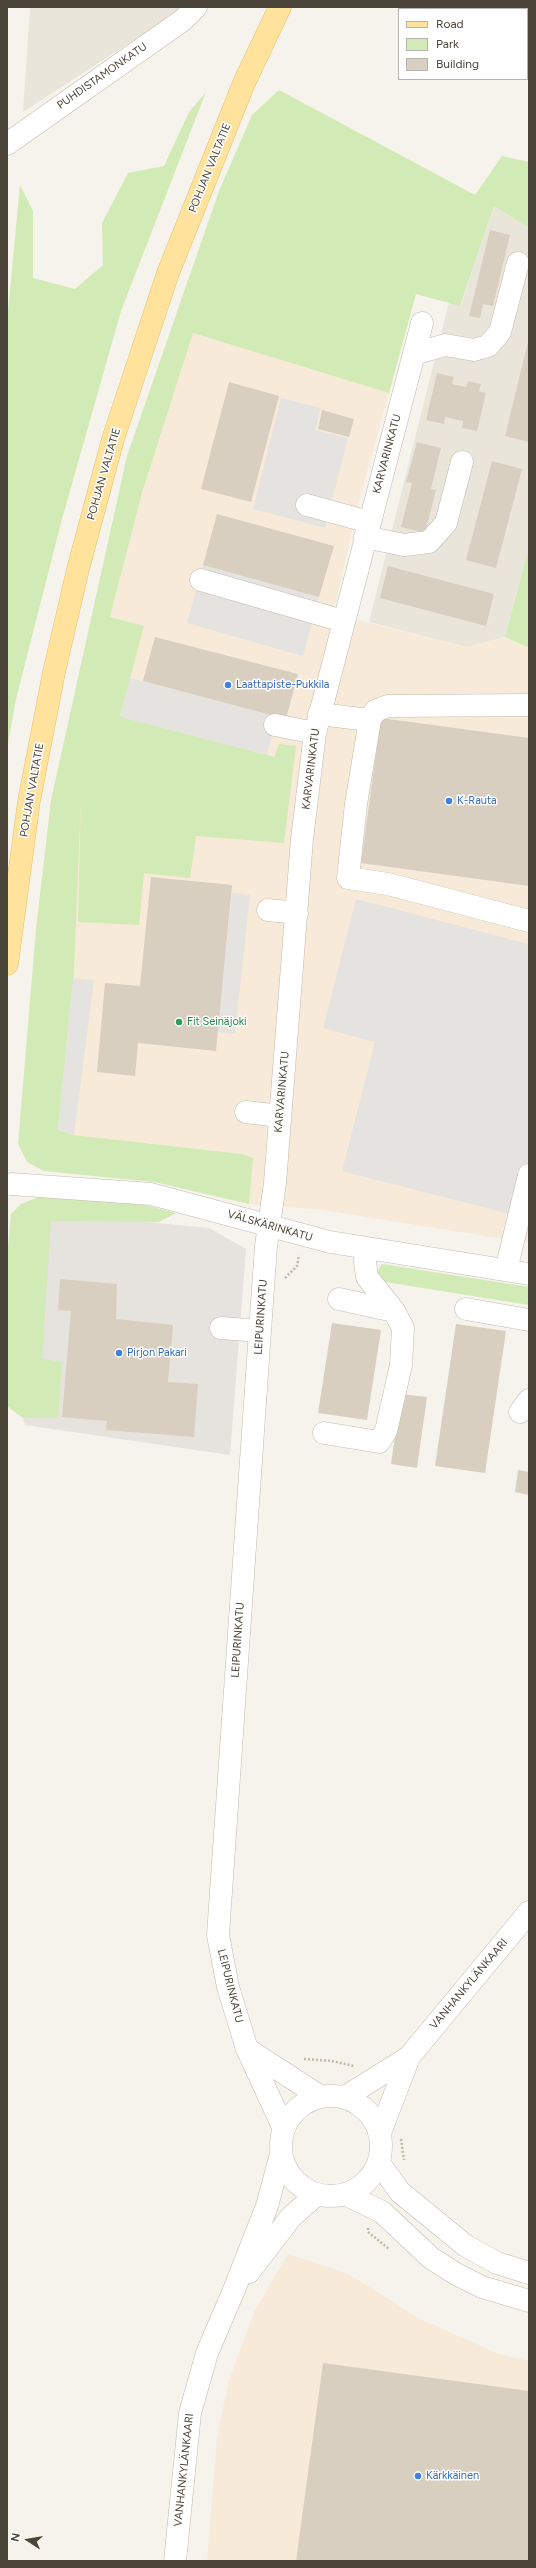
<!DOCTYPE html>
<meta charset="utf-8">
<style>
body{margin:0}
#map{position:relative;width:536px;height:2568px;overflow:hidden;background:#f6f3ec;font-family:Figtree,sans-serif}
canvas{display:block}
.frame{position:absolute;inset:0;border:8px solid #4b4439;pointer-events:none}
.legend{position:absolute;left:398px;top:8px;width:130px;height:72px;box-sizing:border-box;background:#fff;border:1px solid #b7b4b0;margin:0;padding:5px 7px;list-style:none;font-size:12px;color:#4b4439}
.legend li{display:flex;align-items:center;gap:8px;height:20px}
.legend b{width:20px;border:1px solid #b7b4b0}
.north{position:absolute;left:8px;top:2520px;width:40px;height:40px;-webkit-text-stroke:3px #fff;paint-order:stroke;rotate:282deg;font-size:11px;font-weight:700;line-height:16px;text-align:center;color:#4b4439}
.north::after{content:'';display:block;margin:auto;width:14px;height:18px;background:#4b4439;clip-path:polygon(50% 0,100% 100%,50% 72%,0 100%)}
</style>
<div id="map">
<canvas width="536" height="2568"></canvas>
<div class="frame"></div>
<ul class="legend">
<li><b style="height:5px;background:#ffe39c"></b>Road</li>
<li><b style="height:11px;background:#d2eab5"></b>Park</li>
<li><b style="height:11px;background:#d8cfc1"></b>Building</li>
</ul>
<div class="north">N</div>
</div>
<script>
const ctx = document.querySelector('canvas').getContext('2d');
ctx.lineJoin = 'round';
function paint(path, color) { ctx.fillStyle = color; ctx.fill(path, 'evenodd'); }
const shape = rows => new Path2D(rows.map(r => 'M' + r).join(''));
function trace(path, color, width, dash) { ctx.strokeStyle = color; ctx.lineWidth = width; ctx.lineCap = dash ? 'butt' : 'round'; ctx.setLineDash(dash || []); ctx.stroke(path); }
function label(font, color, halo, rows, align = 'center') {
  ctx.font = font + ' Figtree,sans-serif'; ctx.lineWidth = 3; ctx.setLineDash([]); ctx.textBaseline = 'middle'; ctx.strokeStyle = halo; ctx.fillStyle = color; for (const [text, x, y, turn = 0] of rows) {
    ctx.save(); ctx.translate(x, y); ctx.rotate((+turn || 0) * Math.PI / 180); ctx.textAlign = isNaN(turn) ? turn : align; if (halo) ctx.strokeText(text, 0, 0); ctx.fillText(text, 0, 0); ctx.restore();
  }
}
paint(shape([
 [30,7,185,7,23,112],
 [494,206,529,228,529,547,505,637,467,647,369,622,449,302,461,305]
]), '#eae5da');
paint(shape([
 [193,333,389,393,360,497,333,614,467,647,505,637,529,648,529,1243,323,1210,249,1204,253,1158,242,1154,74,1135,58,1130,74,973,82,758,110,617,142,493],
 [288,2254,347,2273,420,2319,499,2354,529,2361,529,2561,207,2561,217,2437,229,2380,255,2310]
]), '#f7ead8');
paint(shape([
 [45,1212,209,1228,246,1249,230,1455,25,1425,23,1418]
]), '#e6e2dd');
paint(shape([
 [279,90,475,195,502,156,529,162,529,228,494,206,460,306,416,294,389,393,193,333,142,493,110,617,144,626,120,716,274,757,279,744,296,746,284,843,196,836,190,878,144,873,139,925,78,922,81,799,74,973,58,1130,74,1135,242,1154,253,1158,249,1204,154,1182,44,1171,27,1162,18,1144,36,929,51,800,127,456,219,191,252,115],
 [206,92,121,311,62,519,16,699,7,749,7,322,20,185,33,211,33,278,75,289,103,265,102,223,128,173,164,166,189,112],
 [529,547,529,648,505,637],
 [44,1195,145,1205,176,1213,159,1222,51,1221,42,1359,62,1362,58,1418,23,1418,7,1406,7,1259,11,1214,21,1204],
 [382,1264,529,1287,529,1305,379,1281,377,1272]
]), '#d2eab5');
paint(shape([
 [281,398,321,408,315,430,348,438,325,528,253,509],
 [203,565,319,597,303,656,187,623],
 [130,678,277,716,267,755,120,717],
 [232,893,250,895,235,1034,217,1032],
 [356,899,529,944,529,1219,342,1171,375,1042,323,1028],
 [73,978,94,980,74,1135,58,1130]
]), '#e5e3e0');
paint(shape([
 [490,230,510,235,493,306,483,304,480,318,469,316],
 [528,342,529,342,529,442,505,436],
 [437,373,454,377,452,384,466,387,468,381,481,384,479,391,486,393,477,431,462,428,463,421,445,417,444,424,426,420],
 [229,382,279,396,251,502,201,489],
 [322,410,354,419,349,437,318,429],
 [417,442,441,448,431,489,436,490,425,533,401,527,412,483,406,482],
 [492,461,522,469,496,568,466,560],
 [217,514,334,546,319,597,203,565],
 [388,566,494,594,486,626,380,598],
 [155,637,298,674,286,719,143,681],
 [381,718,529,738,529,886,361,863],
 [151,877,232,885,216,1051,138,1043,135,1076,97,1072,105,983,140,986],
 [60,1279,117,1284,116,1319,173,1325,168,1382,198,1384,194,1437,106,1430,107,1421,62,1417,71,1311,58,1310],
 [332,1323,381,1330,367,1420,318,1413],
 [456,1324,506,1331,485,1473,435,1466],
 [401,1394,427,1397,417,1468,391,1464],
 [518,1470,529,1472,529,1495,515,1492],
 [323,2363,529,2391,529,2561,296,2561]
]), '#d8cfc1');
const minor = shape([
 [7,144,183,20,196,7],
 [414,354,445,345,474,350,488,346,500,332,518,263],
 [307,505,369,522],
 [365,537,404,545,429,542,446,523,462,462],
 [201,580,343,621],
 [529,705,388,706,375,711,370,720,356,804,348,878,388,884,529,921],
 [319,714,370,720],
 [275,725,315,733],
 [268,910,297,913],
 [246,1112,280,1116],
 [11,1184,151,1194,330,1242,529,1274],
 [506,1270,529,1175],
 [339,1299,394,1311],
 [466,1309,529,1320],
 [221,1328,260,1331],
 [520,1412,529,1400],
 [324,1433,379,1442,386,1431,401,1365,403,1328,394,1311,367,1277,365,1261,368,1249],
 [247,2049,321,2097],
 '281 2146a50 50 0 1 1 100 0a50 50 0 1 1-100 0Z',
 [345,2097,409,2057,529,1912],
 [284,2129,247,2049,228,1987,218,1935,260,1331,266,1246,275,1183,302,839,315,733,422,323],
 [380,2133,409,2057],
 [379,2163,400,2192,466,2246,497,2263,529,2273],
 [347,2195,382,2212,431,2258,456,2274,482,2287,529,2301],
 [249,2272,291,2217,316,2195],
 [175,2561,190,2413,207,2353,234,2290,267,2206,281,2154]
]);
const major = shape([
 [7,964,29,801,54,672,78,569,113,439,168,273,244,83,280,7]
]);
trace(minor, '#c2bbae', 23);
trace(major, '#e6c16a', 23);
trace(shape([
 [285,1278,297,1266,299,1255],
 [304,2059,332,2061,354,2066],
 [401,2139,404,2160],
 [368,2228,368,2232,389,2249]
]), '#c4b79f', 2.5, [2, 2]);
trace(minor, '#fff', 22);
trace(major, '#ffe39c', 22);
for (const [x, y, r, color] of [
 [228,685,4,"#3f7fe0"],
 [449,801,4,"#3f7fe0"],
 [179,1022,4,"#2e9e5b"],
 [119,1353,4,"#3f7fe0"],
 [418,2476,4,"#3f7fe0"]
]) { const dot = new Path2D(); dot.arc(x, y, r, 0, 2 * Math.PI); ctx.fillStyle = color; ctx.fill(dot); trace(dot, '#fff', 1.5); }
label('11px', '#4b4439', '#fff', [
 ["PUHDISTAMONKATU",102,76,-35],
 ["POHJAN VALTATIE",210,168,-68],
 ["KARVARINKATU",387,454,-75],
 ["POHJAN VALTATIE",104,474,-74],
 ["KARVARINKATU",311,769,-83],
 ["POHJAN VALTATIE",32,790,-80],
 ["KARVARINKATU",282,1092,-85],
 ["VÄLSKÄRINKATU",270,1226,16],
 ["LEIPURINKATU",261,1317,-86],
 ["LEIPURINKATU",238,1640,-86],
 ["VANHANKYLÄNKAARI",469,1984,-50],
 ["LEIPURINKATU",230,1986,76],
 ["VANHANKYLÄNKAARI",184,2470,-84]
]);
label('11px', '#366cbe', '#fff', [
 ["Laattapiste-Pukkila",236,685],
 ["K-Rauta",457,801],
 ["Pirjon Pakari",127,1353],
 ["Kärkkäinen",426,2476]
], 'left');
label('11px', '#27864d', '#fff', [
 ["Fit Seinäjoki",187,1022]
], 'left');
</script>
